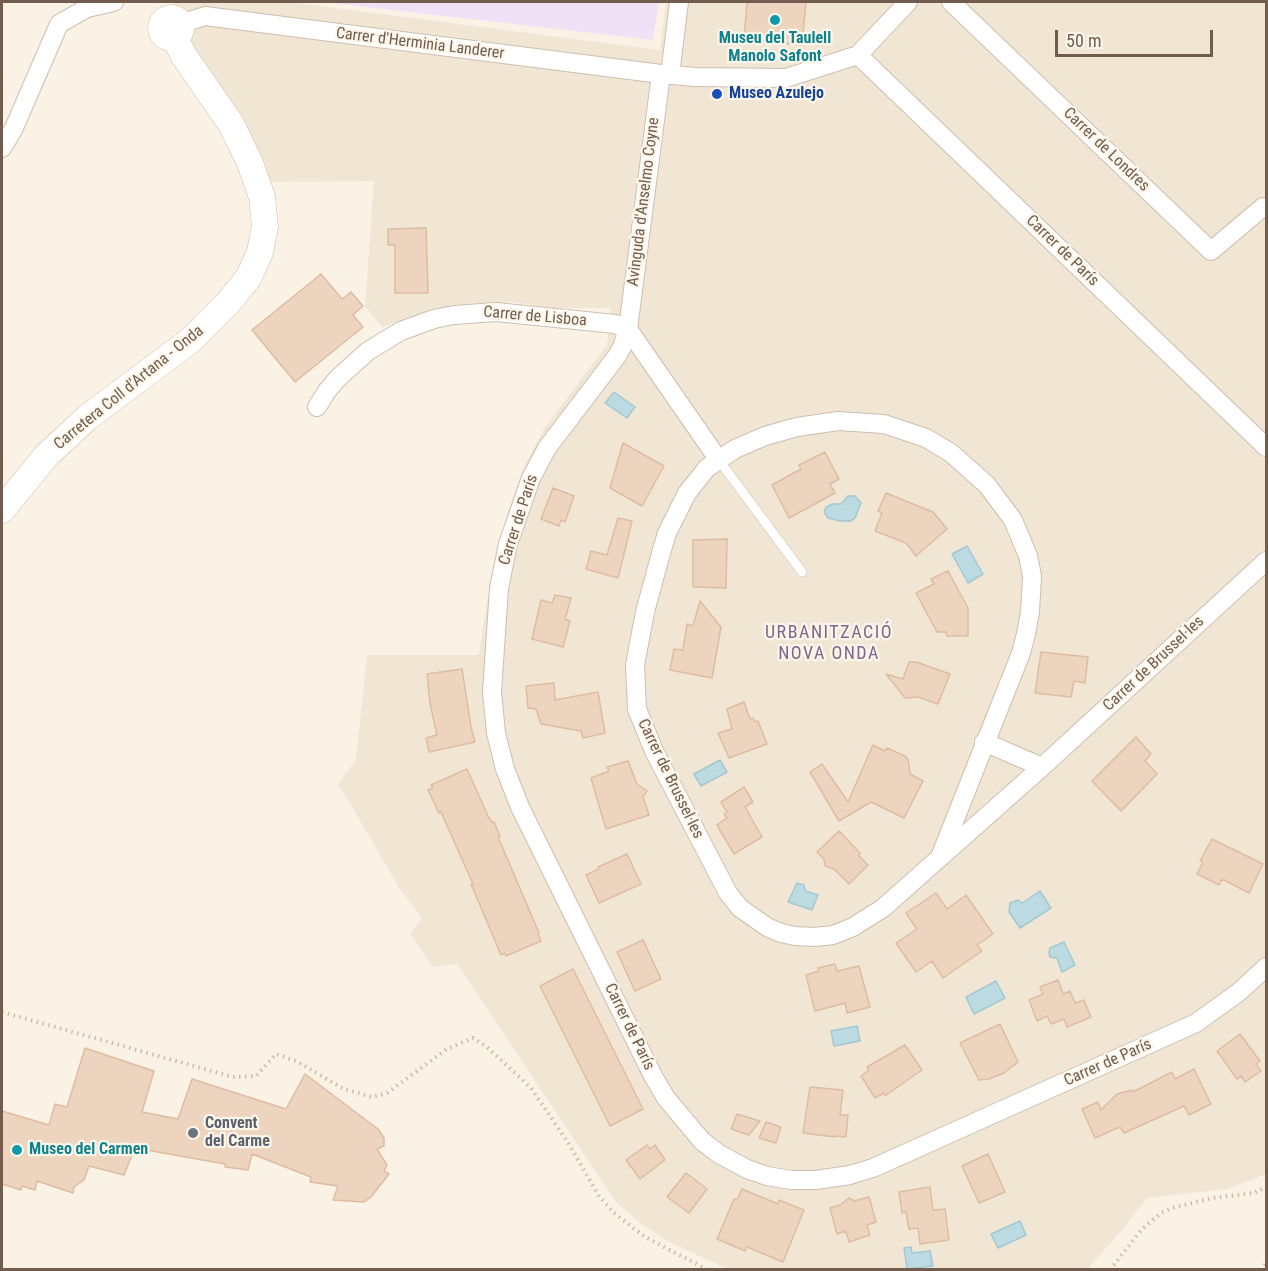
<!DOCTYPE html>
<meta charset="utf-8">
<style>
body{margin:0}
#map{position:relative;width:1268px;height:1271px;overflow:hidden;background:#faf3e5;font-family:"Roboto Condensed",sans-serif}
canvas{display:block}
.frame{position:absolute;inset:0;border:3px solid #715c4d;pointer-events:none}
.scale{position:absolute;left:1055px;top:30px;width:158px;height:27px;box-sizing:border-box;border:3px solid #715c4d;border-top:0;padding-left:8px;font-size:18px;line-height:21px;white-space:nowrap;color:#715c4d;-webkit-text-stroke:4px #fdf7eb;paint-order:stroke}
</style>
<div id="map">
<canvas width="1268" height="1271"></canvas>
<div class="frame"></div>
<div class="scale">50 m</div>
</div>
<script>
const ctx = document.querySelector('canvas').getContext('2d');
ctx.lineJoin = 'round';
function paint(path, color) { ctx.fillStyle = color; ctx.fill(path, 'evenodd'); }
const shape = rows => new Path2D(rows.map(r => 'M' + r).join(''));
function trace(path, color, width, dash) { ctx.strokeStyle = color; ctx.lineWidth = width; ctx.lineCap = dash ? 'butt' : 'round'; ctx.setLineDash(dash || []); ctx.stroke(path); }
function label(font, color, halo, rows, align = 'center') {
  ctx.font = font + ' "Roboto Condensed",sans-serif'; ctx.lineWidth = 4.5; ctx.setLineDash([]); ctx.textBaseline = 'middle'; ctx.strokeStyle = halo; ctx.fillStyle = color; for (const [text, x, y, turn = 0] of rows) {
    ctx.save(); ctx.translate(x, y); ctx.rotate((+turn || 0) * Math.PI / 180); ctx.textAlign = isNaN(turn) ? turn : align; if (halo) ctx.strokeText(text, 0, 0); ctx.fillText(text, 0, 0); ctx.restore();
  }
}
paint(shape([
 [173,2,289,2,660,50,666,2,1266,2,1266,1174,1228,1189,1147,1198,1122,1230,1087,1270,728,1269,671,1243,639,1222,615,1201,457,964,433,967,410,934,422,918,399,888,344,793,337,786,356,759,367,655,479,655,487,601,497,557,507,514,522,471,543,430,607,345,611,308,555,308,512,302,453,305,382,327,365,307,374,181,269,182,193,53]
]), '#f1e6d4');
paint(shape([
 [322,2,659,2,653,40]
]), '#f0e2f6');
const water = shape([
 [614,392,635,407,627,418,605,403,614,392],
 [848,496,855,496,861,503,855,518,851,521,840,521,828,518,824,512,826,507,833,504,841,504,848,496],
 [967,546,983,574,968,583,952,554,967,546],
 [720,760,727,772,701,786,694,774,720,760],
 [797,883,804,885,805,891,818,895,812,910,788,902,797,883],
 [1040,891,1051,908,1020,928,1009,912,1010,903,1018,900,1022,903,1040,891],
 [1064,942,1075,965,1062,972,1057,958,1050,957,1049,953,1050,948,1064,942],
 [996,981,1005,998,974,1014,966,997,996,981],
 [857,1026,860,1041,834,1046,831,1031,857,1026],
 [1020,1221,1026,1235,998,1248,991,1234,1020,1221],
 [911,1247,912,1253,930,1251,933,1266,907,1269,904,1248,911,1247]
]);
paint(water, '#bbdae2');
trace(water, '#a3c8d2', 1.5);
const building = shape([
 [747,2,806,2,802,45,744,39,747,2],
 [426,228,428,293,395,293,395,245,388,245,388,229,426,228],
 [321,274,342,299,351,292,363,306,353,315,363,327,295,382,252,330,321,274],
 [623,443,664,466,642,506,610,488,623,443],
 [825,452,839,479,830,484,835,493,789,518,772,485,801,469,799,465,825,452],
 [553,488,574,496,565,522,561,520,559,526,541,519,553,488],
 [886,493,933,512,947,529,916,556,906,543,875,531,882,513,878,511,886,493],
 [618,518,632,521,618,578,586,569,591,551,607,555,618,518],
 [727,539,726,588,693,587,693,540,727,539],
 [948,571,968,608,968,636,947,636,946,632,937,632,916,593,934,584,931,579,948,571],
 [555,595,571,598,565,619,570,621,563,647,532,639,541,600,552,603,555,595],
 [700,601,721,627,712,678,670,670,674,649,683,650,687,624,693,626,700,601],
 [1041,652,1088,657,1085,683,1074,681,1071,697,1035,693,1041,652],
 [909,662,916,662,950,674,938,704,918,697,905,698,886,674,903,679,909,662],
 [462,669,471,727,475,742,429,752,426,738,437,735,430,703,427,674,462,669],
 [554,683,555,700,598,692,605,733,583,738,581,731,541,724,536,709,528,708,526,686,554,683],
 [744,702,750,719,753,718,755,722,758,721,767,744,729,758,718,733,732,729,727,709,744,702],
 [1136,737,1151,754,1145,761,1157,774,1121,811,1092,781,1136,737],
 [873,745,885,751,887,748,905,756,908,760,910,774,923,781,904,818,871,802,839,821,810,772,822,764,848,802,873,745],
 [628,761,637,784,647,791,643,797,649,815,606,829,591,778,609,771,607,767,628,761],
 [467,769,488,816,492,822,494,822,500,836,498,837,539,933,538,934,541,941,506,956,505,953,501,955,471,884,473,884,441,812,439,813,428,790,433,788,431,785,467,769],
 [744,787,753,802,745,807,762,837,734,854,717,825,727,818,724,814,727,812,721,802,744,787],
 [839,831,860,853,859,856,868,865,849,884,834,869,825,866,824,859,817,852,839,831],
 [1212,839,1263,864,1249,893,1222,879,1219,885,1197,874,1203,862,1200,861,1212,839],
 [627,854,641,884,599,903,586,875,599,869,598,867,627,854],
 [936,893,947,909,966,895,993,934,977,945,982,951,943,978,932,961,916,972,896,943,917,929,906,913,936,893],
 [643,940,661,979,635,991,617,952,643,940],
 [835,964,837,971,859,966,870,1007,847,1013,845,1003,815,1011,806,975,819,971,818,968,835,964],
 [573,969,643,1109,610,1126,540,986,573,969],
 [1058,980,1063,994,1070,991,1075,1003,1084,1000,1091,1017,1067,1027,1064,1019,1051,1024,1047,1016,1037,1021,1029,1000,1043,994,1040,987,1058,980],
 [1000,1024,1018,1062,1004,1073,989,1079,979,1080,960,1043,1000,1024],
 [1240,1034,1260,1061,1256,1064,1261,1071,1245,1082,1241,1076,1237,1079,1217,1051,1240,1034],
 [905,1045,922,1070,885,1096,884,1093,875,1098,861,1076,869,1070,867,1067,905,1045],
 [85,1048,154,1071,142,1112,178,1119,192,1079,286,1109,305,1074,378,1129,384,1138,384,1146,377,1149,387,1165,384,1171,389,1174,371,1197,364,1202,333,1200,338,1186,310,1182,311,1177,252,1154,248,1170,225,1167,225,1164,135,1148,124,1175,89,1166,84,1180,74,1187,73,1193,37,1181,35,1190,22,1186,21,1190,2,1184,2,1111,49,1125,55,1104,67,1107,85,1048],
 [1194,1069,1211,1104,1189,1115,1184,1106,1124,1133,1120,1127,1095,1138,1082,1109,1098,1102,1101,1110,1117,1094,1132,1090,1133,1092,1172,1072,1175,1079,1194,1069],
 [810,1087,843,1090,840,1115,848,1115,846,1137,835,1136,835,1137,803,1133,810,1087],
 [737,1114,760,1121,749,1135,731,1129,737,1114],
 [766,1122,781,1127,776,1143,759,1138,766,1122],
 [647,1145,650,1149,655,1145,665,1160,640,1179,626,1160,647,1145],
 [988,1154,1005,1192,979,1203,962,1166,988,1154],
 [686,1173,707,1189,689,1213,667,1197,686,1173],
 [930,1187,933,1210,945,1209,949,1240,920,1244,918,1228,909,1229,906,1212,902,1213,899,1192,930,1187],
 [742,1189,778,1204,779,1200,804,1210,783,1262,747,1247,745,1251,717,1239,734,1199,737,1200,742,1189],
 [869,1197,876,1222,867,1225,870,1235,849,1242,846,1231,837,1234,830,1208,840,1205,849,1198,854,1201,869,1197]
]);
paint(building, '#edd4bf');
trace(building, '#debca1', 1.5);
const service = shape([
 [718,459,802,572]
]);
const minor = shape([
 [951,2,1211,251,1263,207],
 [180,24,205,16,661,74,695,77,786,78,858,55,908,2],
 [858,55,1266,447],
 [661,74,628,329,622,347,617,356,547,448,531,478,508,544,499,588,492,692,496,733,505,769,520,807,653,1076,666,1098,702,1141,719,1154,747,1169,767,1176,791,1180,816,1180,850,1175,873,1168,1196,1023,1239,992,1266,967],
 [670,75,679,2],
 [2,148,14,128,59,24,87,8,114,2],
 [317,407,327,391,337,379,368,351,401,331,434,319,454,315,496,312,615,324,628,329,718,459],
 [984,742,1042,767],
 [940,857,1021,653,1026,634,1030,612,1032,576,1028,556,1013,520,987,485,951,453,926,438,884,424,838,421,797,427,765,436,735,449,707,468,687,493,667,533,661,553,645,612,635,665,637,709,654,751,728,893,740,908,767,927,781,933,795,936,815,937,833,935,853,927,883,908,1042,767,1266,561]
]);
const secondary = shape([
 '161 28a10 10 0 1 1 20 0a10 10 0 1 1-20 0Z',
 [2,510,46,456,88,417,191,340,228,303,249,277,260,252,265,227,262,197,250,163,231,124,184,56,174,37]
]);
trace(service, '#cdbeaf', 10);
trace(minor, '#cdbeaf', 20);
trace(secondary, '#cdbcab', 27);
trace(shape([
 [2,1012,233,1077,256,1076,276,1054,296,1061,344,1089,372,1097,387,1093,447,1049,473,1038,487,1047,531,1088,567,1141,599,1196,614,1213,645,1237,708,1270],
 [1110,1270,1142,1229,1161,1213,1172,1208,1212,1198,1254,1193,1266,1187],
 [1260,1270,1266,1264]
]), '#d2b8a3', 4, [1.5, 4.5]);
trace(service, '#fff', 9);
trace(minor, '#fff', 18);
trace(secondary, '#fff', 26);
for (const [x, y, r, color] of [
 [775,20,6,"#0f9aa8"],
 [717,94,6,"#1a4fb4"],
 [193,1133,6,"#6b7280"],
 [17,1150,6,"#0f9aa8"]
]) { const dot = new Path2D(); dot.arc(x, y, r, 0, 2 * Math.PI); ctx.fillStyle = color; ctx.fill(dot); trace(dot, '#fdf7eb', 2); }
label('bold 16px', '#0d838f', '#fdf7eb', [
 ["Museu del Taulell",775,39],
 ["Manolo Safont",775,57],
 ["Museo del Carmen",29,1150,"left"]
]);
label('16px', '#715c4d', '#fdf7eb', [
 ["Carrer d'Herminia Landerer",420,44,7],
 ["Carrer de Londres",1106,150,44],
 ["Avinguda d'Anselmo Coyne",644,202,-83],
 ["Carrer de París",1062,251,44],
 ["Carrer de Lisboa",535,317,5],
 ["Carretera Coll d’Artana - Onda",129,388,-39],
 ["Carrer de París",519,520,-72],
 ["Carrer de Brussel·les",1154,664,-43],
 ["Carrer de Brussel·les",670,779,64],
 ["Carrer de París",629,1027,64],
 ["Carrer de París",1108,1063,-24]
]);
label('bold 16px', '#164399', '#fdf7eb', [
 ["Museo Azulejo",729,94]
], 'left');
label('bold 16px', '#5b616d', '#fdf7eb', [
 ["Convent",205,1124],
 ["del Carme",205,1142]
], 'left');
ctx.letterSpacing = '1.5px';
label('18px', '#82658c', '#fdf7eb', [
 ["URBANITZACIÓ",829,633],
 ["NOVA ONDA",829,654]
]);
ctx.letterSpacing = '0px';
</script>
